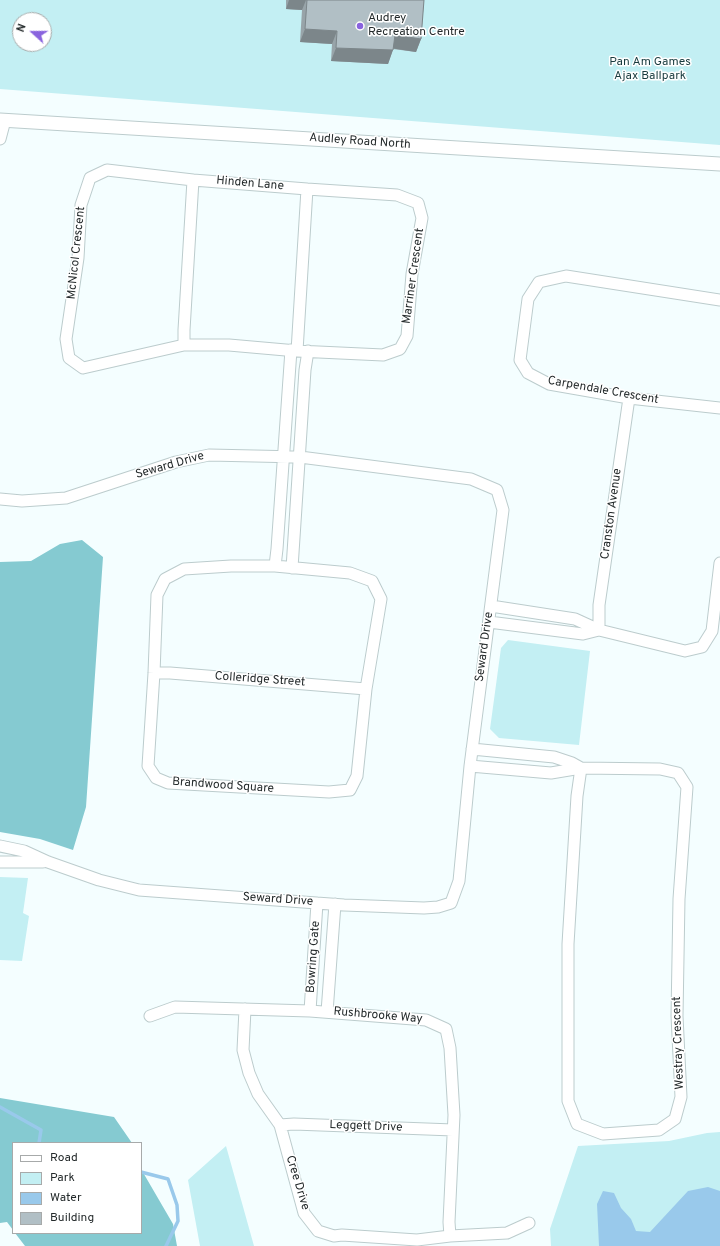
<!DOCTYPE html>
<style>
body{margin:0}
#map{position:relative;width:720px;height:1246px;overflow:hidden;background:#f4feff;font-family:Overpass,sans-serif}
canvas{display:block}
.legend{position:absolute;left:12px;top:1142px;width:130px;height:92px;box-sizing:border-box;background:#fff;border:1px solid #a7aaaa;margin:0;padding:5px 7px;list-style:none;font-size:12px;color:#242a2b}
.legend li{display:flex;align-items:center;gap:8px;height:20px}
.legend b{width:20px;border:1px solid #a7aaaa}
.north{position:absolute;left:12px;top:12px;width:40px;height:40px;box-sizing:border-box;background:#fff;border:1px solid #a7aaaa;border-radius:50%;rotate:291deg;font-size:11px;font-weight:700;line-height:16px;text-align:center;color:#242a2b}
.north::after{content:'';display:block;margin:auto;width:14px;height:18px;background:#8963de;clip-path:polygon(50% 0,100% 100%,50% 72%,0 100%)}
</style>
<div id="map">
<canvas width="720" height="1246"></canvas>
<ul class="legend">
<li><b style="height:5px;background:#fff"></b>Road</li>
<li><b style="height:11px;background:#c3eff3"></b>Park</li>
<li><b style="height:11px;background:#99c9eb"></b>Water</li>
<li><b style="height:11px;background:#b1bfc5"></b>Building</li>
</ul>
<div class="north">N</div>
</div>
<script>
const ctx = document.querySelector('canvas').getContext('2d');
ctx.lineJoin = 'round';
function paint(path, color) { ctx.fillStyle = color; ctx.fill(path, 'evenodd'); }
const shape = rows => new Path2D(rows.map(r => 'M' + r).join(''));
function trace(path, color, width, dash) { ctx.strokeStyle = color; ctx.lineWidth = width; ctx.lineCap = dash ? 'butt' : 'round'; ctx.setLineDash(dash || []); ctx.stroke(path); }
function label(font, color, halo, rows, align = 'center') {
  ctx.font = font + ' Overpass,sans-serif'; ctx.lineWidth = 3; ctx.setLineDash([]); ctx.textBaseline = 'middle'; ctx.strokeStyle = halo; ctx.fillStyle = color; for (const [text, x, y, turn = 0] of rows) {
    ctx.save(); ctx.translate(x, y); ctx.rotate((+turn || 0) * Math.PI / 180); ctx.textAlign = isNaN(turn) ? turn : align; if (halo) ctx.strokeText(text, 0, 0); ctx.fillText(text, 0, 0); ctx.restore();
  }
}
paint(shape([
 [0,0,720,0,720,145,0,89],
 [20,20,44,20,44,44,20,44],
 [508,640,590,651,579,745,499,738,490,729,501,648],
 [0,877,28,878,23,913,29,916,22,961,0,960],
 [720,1132,720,1246,551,1246,550,1229,578,1146,669,1141,707,1133],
 [226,1146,254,1246,200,1246,188,1180]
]), '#c3eff3');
paint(shape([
 [82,540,103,557,86,807,73,850,40,839,0,832,0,562,31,561,60,544],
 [0,1098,114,1117,132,1143,13,1143,13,1230,7,1222,0,1223],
 [141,1169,173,1224,177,1246,25,1246,15,1233,141,1233]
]), '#85cad1');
paint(shape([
 [708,1187,720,1191,720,1246,599,1246,597,1204,603,1191,614,1193,621,1208,631,1219,636,1231,650,1232,688,1191]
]), '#99c9eb');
trace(shape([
 [0,1107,41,1130,39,1143],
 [141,1172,168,1179,177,1205,178,1221,166,1246]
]), '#99c9eb', 3.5);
const minor = shape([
 [0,139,5,120],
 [193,180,307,189],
 [720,300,566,276,539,282,528,299,520,360,528,373,549,384,629,398,720,408],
 [184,345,184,330,193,180,107,170,90,178,81,205,78,258,66,339,69,358,83,368,184,345,229,345,297,351,383,355,400,349,407,336,412,274,422,218,418,203,397,195,307,189,297,351],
 [0,499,22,501,66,498,176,462,209,455,300,457,471,479,497,490,503,510,470,766,459,881,451,903,438,907,424,908,344,905,139,890,99,880,48,862,24,851,0,846],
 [231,566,275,566,350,573,372,581,381,599,366,689,357,776,350,790,329,792,168,783,156,778,148,766,154,673,157,595,165,579,184,569,231,566],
 [275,566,277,549,291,350],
 [292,568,305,370,308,351],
 [491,606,575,619,599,630,685,651,702,647,712,631,720,563],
 [489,622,583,634,599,630],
 [599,630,599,605,629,398],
 [154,673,170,673,366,689],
 [472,749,554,757,572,763,581,768],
 [470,766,551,773,581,768,660,769,678,773,687,787,679,899,677,1016,681,1097,675,1119,659,1130,603,1134,577,1124,568,1101,568,944,577,796,581,768],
 [0,862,43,862],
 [245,1009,243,1050,249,1073,258,1094,280,1125,304,1213,318,1231,334,1236,342,1235,417,1240,450,1236,507,1233,529,1223],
 [310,1011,317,903],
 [327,1012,335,904],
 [150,1016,175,1007,310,1011,426,1020,446,1029,450,1048,454,1115,449,1222,450,1236],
 [280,1125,294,1124,453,1130]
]);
const tertiary = shape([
 [0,120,720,164]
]);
trace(minor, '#bccccd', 13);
trace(tertiary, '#bccccd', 15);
trace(minor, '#fff', 11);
trace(tertiary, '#fff', 13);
paint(shape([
 [286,0,424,0,421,39,416,52,393,49,388,64,331,61,332,44,300,42,302,10,286,9]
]), '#98a4a9');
paint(shape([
 [289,0,306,0,302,10,286,9],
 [305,29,337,31,332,44,300,42],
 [395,35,421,39,416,52,390,48],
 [336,48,393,50,388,64,331,61]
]), '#7c868a');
const building = shape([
 [307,0,424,0,421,39,395,35,393,50,336,48,337,31,305,29,307,0]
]);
paint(building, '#b1bfc5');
trace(building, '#7c868a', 1);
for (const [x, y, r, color] of [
 [360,26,4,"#8963de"]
]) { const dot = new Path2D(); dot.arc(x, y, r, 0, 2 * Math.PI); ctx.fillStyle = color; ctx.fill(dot); trace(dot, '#fff', 1.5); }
label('12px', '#242a2b', '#fff', [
 ["Audrey",368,19],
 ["Recreation Centre",368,33]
], 'left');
label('12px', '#183b3e', '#fff', [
 ["Pan Am Games",650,63],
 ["Ajax Ballpark",650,77]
]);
label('12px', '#242a2b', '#fff', [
 ["Audley Road North",360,142,4],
 ["Hinden Lane",250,184,5],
 ["McNicol Crescent",77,253,-84],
 ["Marriner Crescent",414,276,-82],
 ["Carpendale Crescent",603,391,10],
 ["Seward Drive",170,466,-16],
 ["Cranston Avenue",612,514,-82],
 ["Seward Drive",485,647,-82],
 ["Colleridge Street",260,680,4],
 ["Brandwood Square",223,786,4],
 ["Seward Drive",278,900,4],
 ["Bowring Gate",314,957,-86],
 ["Rushbrooke Way",378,1016,5],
 ["Westray Crescent",679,1043,-92],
 ["Leggett Drive",366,1127,2],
 ["Cree Drive",297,1183,73]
]);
</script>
